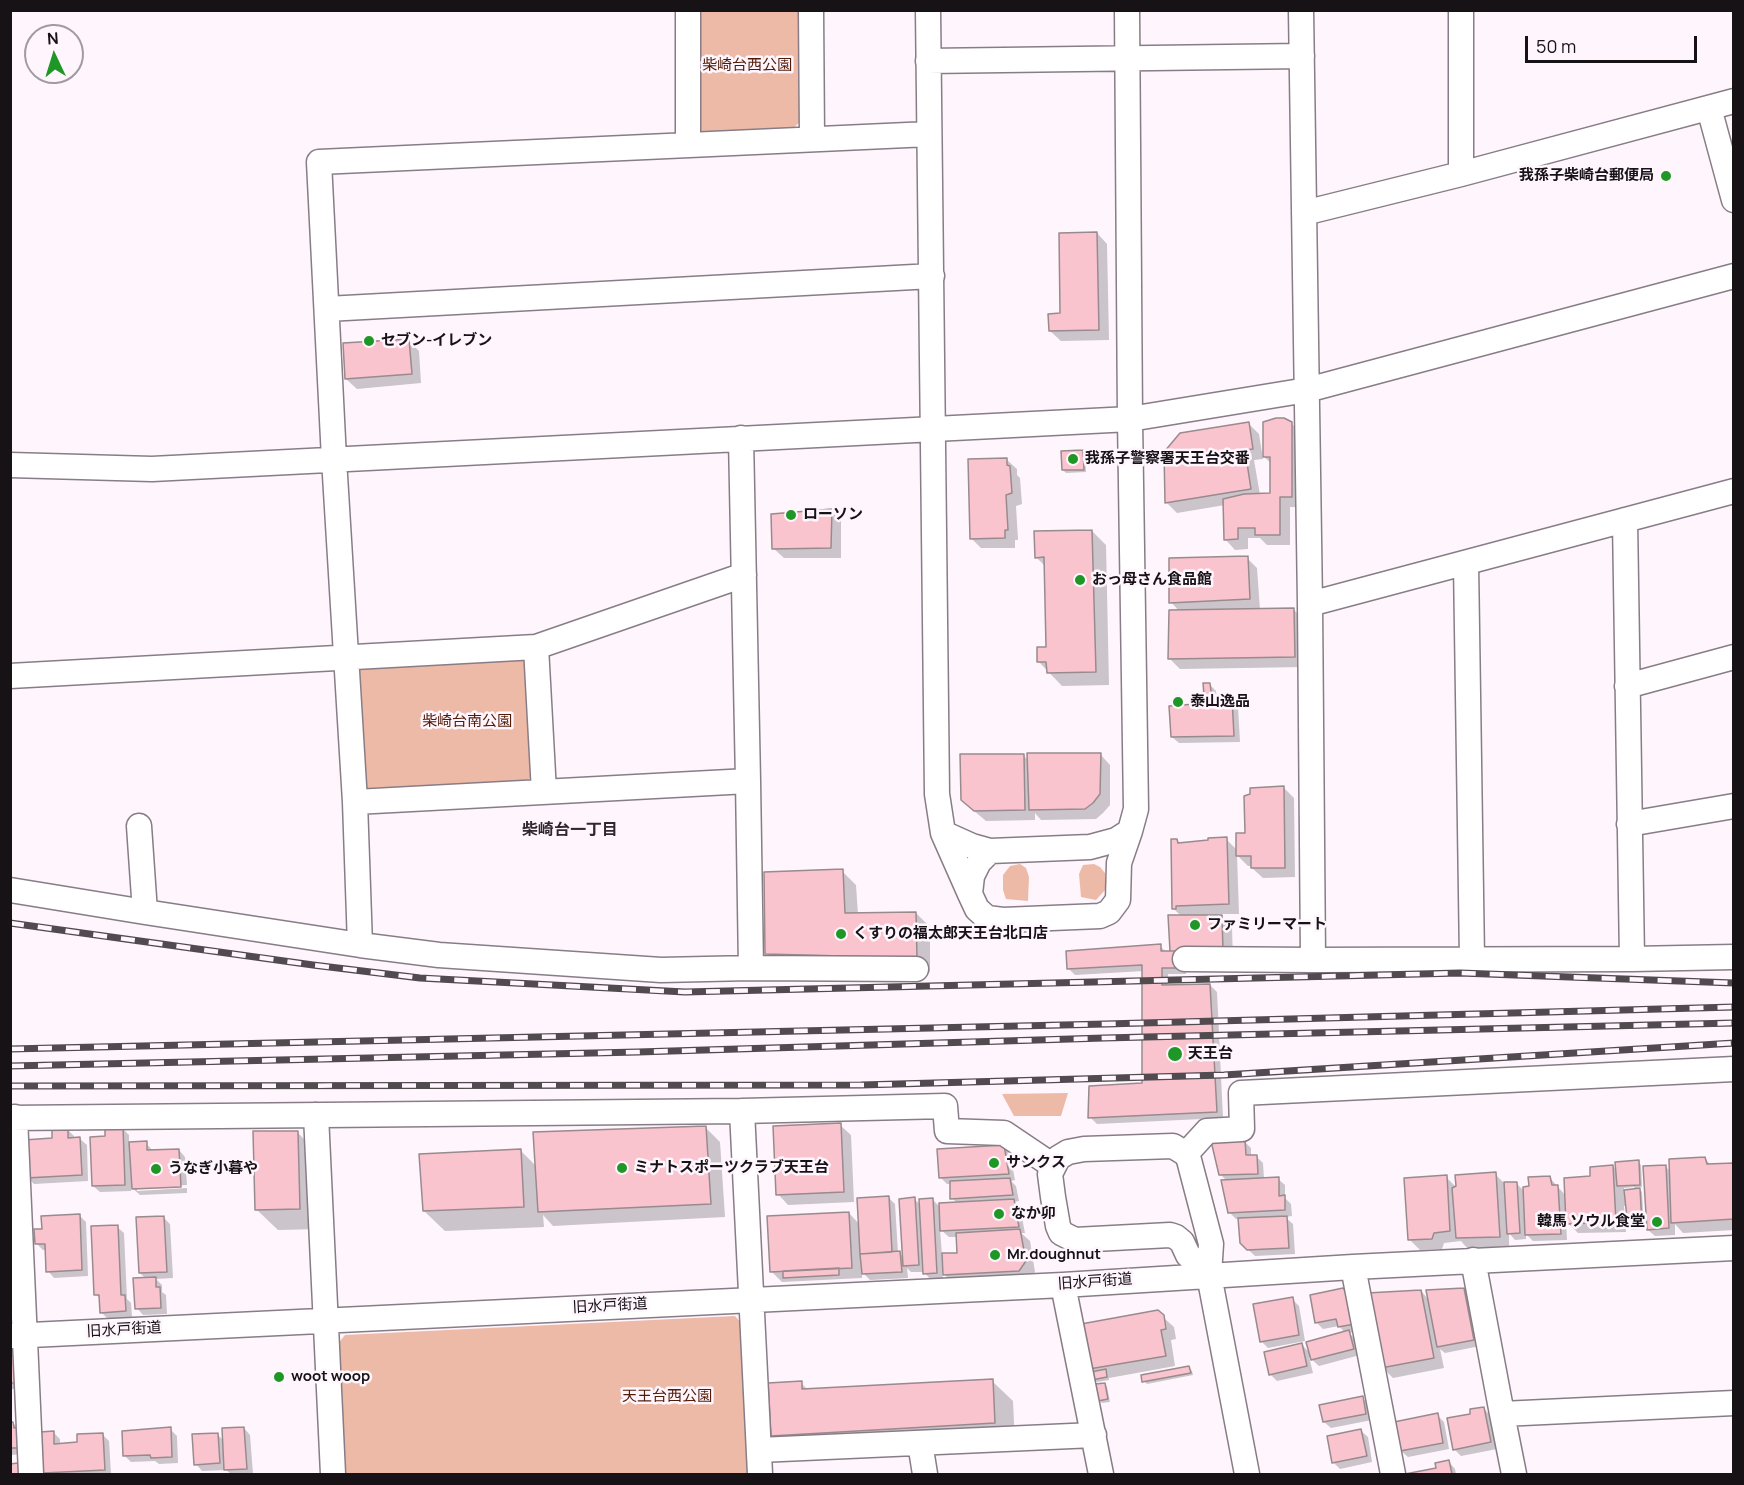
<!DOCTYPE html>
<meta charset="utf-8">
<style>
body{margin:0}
#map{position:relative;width:1744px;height:1485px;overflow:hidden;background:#fef5fd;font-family:Manrope,sans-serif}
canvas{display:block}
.frame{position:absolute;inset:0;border:12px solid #161216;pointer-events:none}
.north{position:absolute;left:24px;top:24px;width:60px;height:60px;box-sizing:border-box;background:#fef5fd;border:2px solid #a19aa1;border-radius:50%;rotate:356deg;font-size:16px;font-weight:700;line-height:24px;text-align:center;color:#161216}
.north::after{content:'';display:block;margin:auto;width:21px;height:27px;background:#1f9727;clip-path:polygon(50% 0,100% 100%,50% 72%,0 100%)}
.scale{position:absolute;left:1525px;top:36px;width:172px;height:27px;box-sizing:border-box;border:3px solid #161216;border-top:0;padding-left:8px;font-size:18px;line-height:21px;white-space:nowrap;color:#161216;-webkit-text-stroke:4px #fef5fd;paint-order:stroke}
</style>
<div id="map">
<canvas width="1744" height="1485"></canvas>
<div class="frame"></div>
<div class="north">N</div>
<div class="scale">50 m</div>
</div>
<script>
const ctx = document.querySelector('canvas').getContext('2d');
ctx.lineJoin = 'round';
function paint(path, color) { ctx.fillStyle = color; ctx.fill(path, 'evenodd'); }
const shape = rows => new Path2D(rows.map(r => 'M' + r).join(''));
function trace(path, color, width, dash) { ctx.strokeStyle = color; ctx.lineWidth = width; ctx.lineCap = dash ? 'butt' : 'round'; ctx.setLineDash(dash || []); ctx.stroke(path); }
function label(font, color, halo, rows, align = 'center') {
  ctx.font = font + ' Manrope,"Noto Sans JP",sans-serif'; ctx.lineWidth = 5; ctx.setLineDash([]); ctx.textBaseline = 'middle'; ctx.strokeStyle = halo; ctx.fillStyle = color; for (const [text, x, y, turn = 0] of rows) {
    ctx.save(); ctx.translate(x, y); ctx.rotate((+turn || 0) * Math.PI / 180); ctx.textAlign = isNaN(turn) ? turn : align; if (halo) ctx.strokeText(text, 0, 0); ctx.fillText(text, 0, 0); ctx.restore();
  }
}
paint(shape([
 [695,11,800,11,800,122,790,131,702,135,696,128],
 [520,657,528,663,534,775,525,782,368,788,361,783,355,673,363,665],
 [1020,864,1026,868,1029,877,1028,901,1006,899,1003,890,1003,875,1010,866],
 [1094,864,1100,867,1105,873,1106,889,1096,900,1081,897,1079,874,1083,865],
 [1068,1093,1061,1116,1014,1116,1002,1094],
 [735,1316,743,1325,750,1474,343,1474,337,1345,345,1335]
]), '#edbaa8');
paint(shape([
 [1097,233,1107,244,1109,340,1061,341,1050,331,1062,315],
 [409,341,419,351,421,383,357,389,346,379],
 [1291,423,1302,434,1302,507,1290,507,1290,545,1267,545,1260,538,1248,538,1248,549,1235,550,1225,539,1225,505,1177,513,1167,503,1165,453,1249,424,1259,434,1263,459,1254,460,1260,495,1271,495,1271,463,1264,457],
 [1082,451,1085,454,1086,472,1066,473,1063,470],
 [1006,459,1017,469,1017,475,1020,478,1022,504,1016,506,1018,540,1015,540,1015,548,981,548,971,538],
 [831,511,841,521,841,558,784,558,773,548],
 [1092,531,1106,545,1109,685,1062,686,1039,662,1048,648,1046,567,1036,557],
 [1247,558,1257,568,1260,610,1294,610,1304,620,1305,667,1180,669,1169,658,1179,611,1171,602],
 [1209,684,1216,691,1217,700,1232,700,1238,707,1240,742,1179,743,1172,737,1205,697],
 [1100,754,1110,765,1110,805,1103,813,1096,819,1041,820,1035,813,1035,820,986,821,973,810,1023,755,1029,761],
 [1283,787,1294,798,1295,877,1263,878,1252,868,1252,866,1248,866,1237,855,1239,914,1219,914,1232,927,1233,961,1185,961,1186,974,1168,974,1168,986,1210,985,1217,992,1223,1118,1097,1124,1090,1117,1144,1085,1144,971,1075,975,1068,968,1160,946,1167,953,1174,953,1182,917,1173,908,1176,840,1180,844,1226,839,1237,850,1246,834],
 [842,871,856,885,858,915,916,913,930,927,930,972,780,967,766,953],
 [840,1125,851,1135,854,1202,788,1205,778,1194],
 [122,1128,129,1135,129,1144,146,1143,153,1151,179,1150,185,1157,187,1185,137,1188,137,1191,187,1188,187,1193,140,1195,131,1187,131,1191,100,1192,93,1186,107,1137],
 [706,1128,720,1142,725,1217,553,1226,543,1215,544,1227,445,1231,424,1211,521,1151,537,1167],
 [67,1129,74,1136,74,1139,80,1139,87,1145,88,1181,34,1184,27,1177],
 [297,1132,318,1153,320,1229,278,1230,257,1210],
 [1244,1141,1251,1148,1251,1157,1257,1157,1263,1163,1264,1179,1278,1179,1285,1185,1285,1198,1291,1204,1292,1216,1285,1217,1293,1224,1295,1254,1255,1256,1241,1243,1240,1219,1236,1219,1229,1212,1227,1181,1221,1175],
 [1003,1147,1010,1154,1015,1180,1011,1181,1016,1186,1019,1201,1014,1202,1020,1208,1025,1233,1021,1233,1030,1241,1035,1272,1029,1281,955,1285,942,1272,943,1280,931,1280,924,1272,911,1272,907,1268,908,1278,870,1280,862,1272,862,1278,782,1282,771,1271,849,1213,860,1225,888,1197,895,1204,898,1253,904,1257,914,1199,921,1205,932,1199,941,1208,958,1204,952,1198,951,1184,947,1184,940,1177],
 [940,1229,949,1237,957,1237,958,1254,942,1255],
 [1705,1159,1712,1166,1734,1165,1734,1230,1683,1233,1675,1224,1675,1235,1655,1236,1648,1230,1665,1166,1671,1172],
 [1638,1162,1641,1165,1642,1187,1637,1187,1642,1192,1644,1229,1632,1230,1629,1227,1627,1206,1624,1206,1626,1232,1578,1233,1566,1221,1567,1240,1533,1241,1526,1234,1526,1239,1515,1240,1509,1233,1509,1247,1467,1248,1461,1241,1444,1243,1442,1249,1420,1250,1409,1239,1446,1177,1458,1189,1495,1174,1505,1184,1516,1183,1524,1191,1550,1178,1566,1196,1592,1177,1613,1166,1618,1171],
 [1634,1187,1635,1190,1624,1191,1624,1188],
 [79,1215,86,1222,88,1276,54,1278,48,1271,47,1250,43,1250,37,1244,44,1231],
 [164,1218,170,1224,173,1278,156,1279,162,1285,162,1292,166,1295,167,1314,143,1315,137,1308,146,1279,140,1273],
 [117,1227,124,1233,127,1299,131,1303,132,1317,108,1319,101,1312,100,1299,96,1294],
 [1463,1289,1470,1296,1480,1346,1445,1353,1440,1349,1444,1368,1393,1378,1383,1368,1421,1291,1429,1300],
 [1343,1290,1361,1331,1349,1333,1355,1339,1360,1355,1319,1366,1309,1357,1313,1373,1277,1381,1270,1374,1302,1345,1311,1354,1345,1333,1339,1326,1323,1329,1316,1322],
 [1292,1299,1299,1306,1305,1341,1268,1348,1261,1341],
 [1157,1312,1174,1327,1176,1339,1171,1340,1175,1366,1109,1378,1109,1380,1097,1382,1094,1379,1095,1372,1091,1369],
 [10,1358,23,1389,10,1389],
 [1189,1368,1192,1371,1193,1375,1147,1384,1144,1381],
 [992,1381,1013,1401,1015,1444,793,1456,772,1435,801,1383,809,1391],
 [1105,1384,1107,1387,1110,1402,1102,1403,1099,1400],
 [1362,1398,1369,1404,1372,1420,1331,1428,1324,1422],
 [1484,1409,1490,1415,1497,1449,1461,1456,1454,1449],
 [1437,1415,1444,1422,1449,1449,1408,1457,1401,1451],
 [10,1423,13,1423,20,1430,25,1454,10,1455],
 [244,1428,250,1435,253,1474,231,1474,226,1470,202,1471,196,1464,217,1434,224,1441],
 [170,1429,177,1436,178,1463,159,1464,155,1461,131,1462,125,1456],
 [1361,1431,1368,1437,1372,1462,1340,1469,1333,1462],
 [53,1432,60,1439,60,1445,79,1444,102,1434,109,1441,111,1474,46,1474,44,1473],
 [1449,1462,1455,1469,1456,1474,1413,1474,1438,1470]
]), '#0003');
const building = shape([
 [1097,232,1099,330,1049,331,1048,314,1060,313,1059,233,1097,232],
 [409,339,412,374,345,379,343,343,409,339],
 [1276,418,1284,418,1292,422,1292,497,1280,497,1280,535,1255,535,1255,528,1238,528,1238,539,1224,540,1223,499,1244,494,1270,493,1270,457,1263,457,1263,422,1276,418],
 [1249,422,1253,449,1245,450,1251,489,1165,503,1164,452,1180,433,1249,422],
 [1083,450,1084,470,1062,470,1061,451,1083,450],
 [1007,458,1007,465,1010,466,1012,493,1006,495,1008,530,1005,530,1005,538,970,539,968,459,1007,458],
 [832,509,831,548,772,549,771,514,832,509],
 [1092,530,1096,672,1047,673,1046,662,1037,662,1037,647,1046,647,1044,557,1035,558,1034,531,1092,530],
 [1248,556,1250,599,1169,603,1169,558,1248,556],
 [1294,608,1295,657,1168,659,1169,610,1294,608],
 [1203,683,1210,683,1212,699,1232,698,1234,736,1171,737,1169,706,1195,704,1194,695,1204,695,1203,683],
 [1027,753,1101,753,1100,794,1093,803,1085,809,1029,810,1027,753],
 [960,754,1024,754,1025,810,974,811,961,800,960,754],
 [1284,786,1285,868,1251,868,1251,856,1236,856,1236,833,1245,833,1244,796,1250,794,1250,788,1284,786],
 [1227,837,1229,904,1176,906,1176,909,1172,909,1171,839,1177,839,1178,843,1208,840,1208,838,1227,837],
 [843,869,845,913,916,912,917,958,765,954,764,872,843,869],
 [1168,915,1222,915,1223,951,1170,951,1168,915],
 [1161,944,1161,951,1179,951,1180,968,1162,968,1162,985,1210,984,1217,1112,1088,1118,1089,1086,1142,1083,1142,965,1067,969,1066,951,1161,944],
 [841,1123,844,1192,776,1195,773,1126,841,1123],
 [123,1126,125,1185,92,1186,90,1137,105,1136,105,1127,123,1126],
 [706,1126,711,1204,538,1212,533,1132,706,1126],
 [52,1128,68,1128,68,1138,80,1137,82,1175,26,1178,24,1140,52,1138,52,1128],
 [253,1131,298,1131,300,1209,255,1210,253,1131],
 [1245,1140,1246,1155,1257,1155,1258,1174,1219,1175,1211,1141,1245,1140],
 [147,1141,147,1150,179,1149,181,1187,132,1189,129,1142,147,1141],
 [1004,1145,1009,1174,939,1178,937,1149,1004,1145],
 [521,1149,524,1207,423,1211,419,1154,521,1149],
 [1705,1157,1707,1164,1734,1163,1734,1219,1671,1223,1669,1159,1705,1157],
 [1639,1160,1640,1185,1617,1186,1615,1162,1639,1160],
 [1613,1165,1616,1222,1566,1224,1564,1178,1590,1176,1590,1167,1613,1165],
 [1666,1165,1669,1228,1647,1230,1643,1166,1666,1165],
 [1496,1172,1500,1237,1456,1238,1452,1188,1456,1186,1455,1175,1496,1172],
 [1447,1175,1450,1231,1434,1233,1432,1239,1408,1240,1404,1178,1447,1175],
 [1550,1176,1552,1185,1558,1185,1561,1234,1525,1235,1523,1187,1529,1186,1528,1177,1550,1176],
 [1279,1177,1279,1196,1285,1195,1285,1210,1228,1213,1221,1180,1279,1177],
 [1010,1178,1013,1195,950,1199,950,1181,1010,1178],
 [1504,1182,1517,1182,1520,1233,1507,1234,1504,1182],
 [1640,1188,1642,1226,1628,1227,1624,1190,1640,1188],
 [889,1196,892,1252,860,1254,857,1198,889,1196],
 [915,1197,919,1265,903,1266,899,1199,915,1197],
 [933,1198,937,1273,923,1274,919,1199,933,1198],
 [1014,1199,1019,1227,940,1231,939,1203,1014,1199],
 [849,1212,852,1268,770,1272,767,1216,849,1212],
 [80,1214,82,1270,46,1272,45,1244,35,1244,34,1229,42,1229,41,1216,80,1214],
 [164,1216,167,1272,139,1273,136,1217,164,1216],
 [1287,1216,1289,1248,1247,1250,1240,1243,1238,1218,1287,1216],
 [118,1225,121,1295,125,1295,126,1311,100,1313,99,1295,94,1295,91,1226,118,1225],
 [1020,1229,1026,1261,1019,1271,943,1275,942,1253,957,1253,956,1233,1020,1229],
 [900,1251,902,1272,862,1274,860,1254,900,1251],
 [839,1268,839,1275,783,1278,783,1271,839,1268],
 [156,1277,156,1287,160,1287,161,1308,135,1309,133,1278,156,1277],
 [1343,1288,1350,1296,1355,1324,1338,1327,1336,1319,1315,1323,1310,1295,1343,1288],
 [1464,1288,1474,1340,1437,1347,1426,1290,1464,1288],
 [1421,1290,1434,1358,1381,1368,1367,1293,1421,1290],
 [1293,1297,1299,1335,1260,1342,1253,1304,1293,1297],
 [1158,1310,1164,1315,1166,1329,1161,1330,1166,1356,1089,1369,1081,1324,1158,1310],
 [1349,1330,1354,1349,1311,1360,1306,1342,1349,1330],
 [1302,1343,1307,1366,1269,1375,1264,1352,1302,1343],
 [10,1356,15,1356,17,1383,10,1383,10,1356],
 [1189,1366,1191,1373,1142,1382,1141,1375,1189,1366],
 [1106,1369,1107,1377,1092,1380,1091,1372,1106,1369],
 [993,1379,995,1423,771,1436,768,1383,802,1381,802,1389,993,1379],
 [1105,1383,1108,1399,1098,1401,1095,1384,1105,1383],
 [1363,1396,1366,1414,1323,1422,1319,1405,1363,1396],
 [1484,1407,1491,1442,1453,1450,1447,1418,1470,1414,1470,1409,1484,1407],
 [1438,1413,1443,1443,1400,1451,1394,1422,1438,1413],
 [10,1422,13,1422,14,1428,18,1427,19,1448,10,1448,10,1422],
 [171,1427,172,1457,151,1458,150,1455,123,1456,122,1431,171,1427],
 [244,1427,247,1469,224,1470,222,1428,244,1427],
 [1361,1429,1367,1456,1332,1463,1327,1436,1361,1429],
 [54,1431,54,1444,77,1442,77,1434,103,1433,105,1470,43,1473,40,1432,54,1431],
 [218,1433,220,1463,194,1465,192,1434,218,1433],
 [1449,1460,1452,1474,1405,1474,1436,1468,1435,1463,1449,1460],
 [18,1463,19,1474,10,1474,10,1464,18,1463]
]);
paint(building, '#fac4cf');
trace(building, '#998a8d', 1.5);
const minor = shape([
 [688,10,688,145],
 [811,10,812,139],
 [928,10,937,794,943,833],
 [1127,10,1130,419,1136,809,1130,831,1119,863,1118,900,1109,912,1100,916,1003,920,987,918,977,909,970,894,972,876,979,862,990,851,1090,847,1116,840,1130,831],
 [928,61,1302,56],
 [1709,108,1734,200],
 [1461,174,1461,10],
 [1304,213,1461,174,1734,101],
 [327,309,932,276],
 [741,438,748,781,751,968],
 [10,465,152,469,1130,419,1307,390,1734,276],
 [1625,520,1632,959],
 [1466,563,1472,959],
 [1310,604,1734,491],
 [536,647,544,792],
 [10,676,536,647,744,575],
 [1627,686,1734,657],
 [355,802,748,781],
 [1629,824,1734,806],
 [139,826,145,912],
 [10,890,145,912,360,945,439,955,661,970,751,968,916,969],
 [970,894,943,833,972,846,990,851],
 [360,945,355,802,334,459,319,162,929,134],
 [1185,959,1313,960,1310,604,1301,10],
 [1313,960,1632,959,1734,957],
 [742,1111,760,1474],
 [316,1115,333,1474],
 [15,1117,31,1474],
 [10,1118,742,1111,945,1106,947,1131,1004,1133,1053,1166],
 [1186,1154,1207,1131,1242,1129,1241,1093,1734,1069],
 [1473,1260,1502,1414,1734,1403],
 [1353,1267,1393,1474],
 [1209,1275,1188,1255,1182,1242,1176,1237,1170,1235,1075,1240,1061,1233,1058,1226,1053,1197,1050,1174,1058,1158,1068,1152,1084,1149,1173,1146,1186,1154,1189,1160,1211,1244,1209,1275,1247,1474],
 [1063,1285,1101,1474],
 [10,1336,1063,1285,1353,1267,1734,1248],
 [1502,1414,1514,1474],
 [920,1443,925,1474],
 [759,1450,1094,1435]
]);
trace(minor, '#887d86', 27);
trace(minor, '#fff', 24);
const rail = shape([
 [10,923,313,965,420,978,685,992,1460,973,1734,983],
 [10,1049,1106,1024,1734,1007],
 [10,1066,638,1052,1104,1038,1734,1023],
 [10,1086,861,1085,1224,1075,1734,1043]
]);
trace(rail, '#514b50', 7);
trace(rail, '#fef5fd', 4.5, [14]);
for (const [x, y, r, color] of [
 [1666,176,6,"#1f9727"],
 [369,341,6,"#1f9727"],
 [1073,459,6,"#1f9727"],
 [791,515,6,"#1f9727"],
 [1080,580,6,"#1f9727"],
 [1178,702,6,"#1f9727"],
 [1195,925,6,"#1f9727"],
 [841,934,6,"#1f9727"],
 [1175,1054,8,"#1f9727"],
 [994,1163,6,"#1f9727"],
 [622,1168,6,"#1f9727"],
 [156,1169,6,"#1f9727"],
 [999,1214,6,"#1f9727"],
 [1657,1222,6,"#1f9727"],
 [995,1255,6,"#1f9727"],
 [279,1377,6,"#1f9727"]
]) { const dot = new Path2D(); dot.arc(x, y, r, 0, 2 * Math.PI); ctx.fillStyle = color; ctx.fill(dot); trace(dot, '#fef5fd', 2); }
label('15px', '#501a05', '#fef5fd', [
 ["柴崎台西公園",747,66],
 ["柴崎台南公園",467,722],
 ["天王台西公園",667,1397]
]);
label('bold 15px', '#161216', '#fef5fd', [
 ["我孫子柴崎台郵便局",1654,176,"right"],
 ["セブン-イレブン",381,341],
 ["我孫子警察署天王台交番",1085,459],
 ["ローソン",803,515],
 ["おっ母さん食品館",1092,580],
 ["泰山逸品",1190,702],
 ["ファミリーマート",1207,925],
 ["くすりの福太郎天王台北口店",853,934],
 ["天王台",1188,1054],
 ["サンクス",1006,1163],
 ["ミナトスポーツクラブ天王台",634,1168],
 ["うなぎ小暮や",168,1169],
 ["なか卯",1011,1214],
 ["韓馬 ソウル食堂",1645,1222,"right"],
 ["Mr.doughnut",1007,1255],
 ["woot woop",291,1377]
], 'left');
label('15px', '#161216', '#fef5fd', [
 ["旧水戸街道",1095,1282,-4],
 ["旧水戸街道",610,1306,-3],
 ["旧水戸街道",124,1330,-3]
]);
label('bold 16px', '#30272f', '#fef5fd', [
 ["柴崎台一丁目",570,831]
]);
</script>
